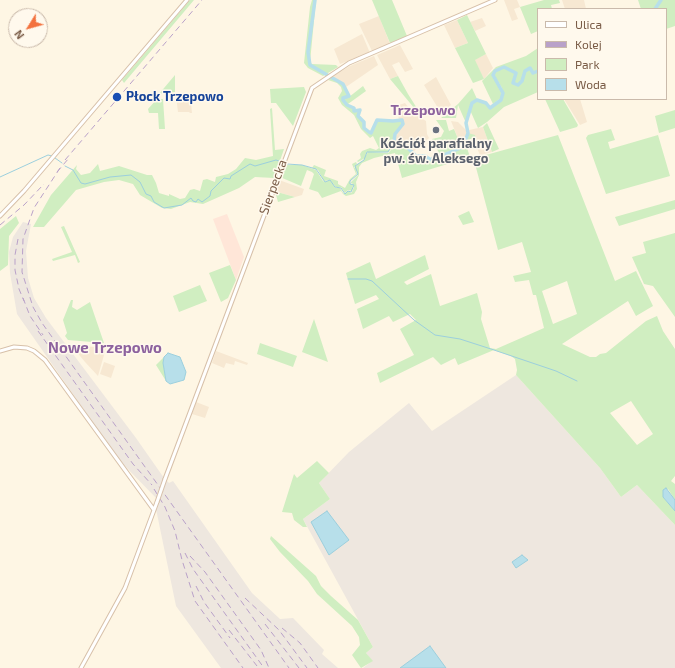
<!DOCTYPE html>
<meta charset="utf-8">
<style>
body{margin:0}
#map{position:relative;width:675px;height:668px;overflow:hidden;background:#fef6e4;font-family:"Exo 2",sans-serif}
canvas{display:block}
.legend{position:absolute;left:537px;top:8px;width:130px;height:92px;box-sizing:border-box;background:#fff9ed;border:1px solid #cabaab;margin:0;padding:5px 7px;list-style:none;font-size:12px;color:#7a5c47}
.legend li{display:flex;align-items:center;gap:8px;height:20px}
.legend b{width:20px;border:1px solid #cabaab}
.north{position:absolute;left:8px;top:8px;width:40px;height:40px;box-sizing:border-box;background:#fff9ed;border:1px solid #cabaab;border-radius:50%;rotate:233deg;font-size:11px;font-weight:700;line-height:16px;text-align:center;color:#7a5c47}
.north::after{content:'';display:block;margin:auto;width:14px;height:18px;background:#f3723e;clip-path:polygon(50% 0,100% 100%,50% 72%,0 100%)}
</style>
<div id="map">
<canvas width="675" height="668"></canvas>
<ul class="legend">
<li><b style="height:5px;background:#fff"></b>Ulica</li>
<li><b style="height:5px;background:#b9a1c9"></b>Kolej</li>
<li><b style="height:11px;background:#d0eec1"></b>Park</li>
<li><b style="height:11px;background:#b7dfea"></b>Woda</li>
</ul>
<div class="north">N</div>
</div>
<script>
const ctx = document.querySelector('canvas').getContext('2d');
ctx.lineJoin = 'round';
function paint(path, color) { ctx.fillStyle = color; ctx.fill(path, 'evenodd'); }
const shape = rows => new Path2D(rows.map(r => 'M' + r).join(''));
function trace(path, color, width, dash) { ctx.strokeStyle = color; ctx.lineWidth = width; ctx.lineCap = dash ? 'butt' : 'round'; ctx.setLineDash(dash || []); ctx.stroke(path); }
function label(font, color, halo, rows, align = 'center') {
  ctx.font = font + ' "Exo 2",sans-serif'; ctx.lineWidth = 3; ctx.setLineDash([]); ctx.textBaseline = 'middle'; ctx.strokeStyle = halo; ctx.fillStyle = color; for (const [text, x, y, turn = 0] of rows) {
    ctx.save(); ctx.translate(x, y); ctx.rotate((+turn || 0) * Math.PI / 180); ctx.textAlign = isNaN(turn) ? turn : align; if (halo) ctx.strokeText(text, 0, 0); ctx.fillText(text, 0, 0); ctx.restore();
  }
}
paint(shape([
 [504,0,517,0,520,7,514,9,518,19,512,21],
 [562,0,584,0,586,9,565,9],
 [379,16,390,44,372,51,359,24],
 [482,18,486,26,475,31,470,22],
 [457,20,468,43,455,48,444,25],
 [362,34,370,53,340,64,334,49],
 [400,45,413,69,405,72,399,62,392,65,398,76,390,79,377,55],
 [486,54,493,68,484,79,474,60],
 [374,56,378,65,346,87,333,76,350,66],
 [436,77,451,105,441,113,424,85],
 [190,95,192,113,190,113,189,112,178,112,176,96],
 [564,99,580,99,587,122,580,125],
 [405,103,413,113,426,121,427,134,429,138,412,153,404,144,398,146,394,141,398,130,404,122,402,119,399,120,396,106],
 [451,121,458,122,467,131,463,146,461,146],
 [483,127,492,152,480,155,473,139,476,138,468,133,469,130],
 [279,180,304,189,302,195,295,197,277,192,275,188],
 [71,345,106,348,98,376,85,362],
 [216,351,248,363,247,365,235,361,234,365,226,363,224,368,212,363],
 [104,362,115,366,111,378,100,374],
 [196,402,209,407,205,418,192,414]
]), '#f7e8d2');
paint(shape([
 [227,214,244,257,236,280,213,219]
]), '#ffe6d8');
paint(shape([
 [23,222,31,224,26,251,28,278,34,298,46,318,136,438,164,478,169,483,173,481,252,593,280,619,293,618,324,650,322,654,338,668,221,668,176,606,156,509,159,501,119,460,17,314,10,273,9,252,13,237],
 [516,375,600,468,621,497,637,485,675,525,675,668,363,668,372,661,366,653,373,647,303,519,330,499,319,483,349,452,409,403,432,431]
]), '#eee7df');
paint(shape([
 [190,0,194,0,124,83,122,80],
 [312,0,316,0,310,62,312,64,336,65,338,67,323,76,308,68,304,63,310,7],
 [372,0,392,0,407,36,390,43],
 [544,0,559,0,560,3,551,5,552,9,538,9,538,31,531,34,520,7],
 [638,0,675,0,675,26,666,29,666,9,641,9],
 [467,15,486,54,475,60,484,79,473,83,455,48,468,43,457,20],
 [538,48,538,92,504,107,487,122,478,128,470,110,473,103,477,100,485,103,490,108,502,100,503,97,502,88,494,75,495,72,504,68,515,73,513,83,515,85,518,85,523,81,526,71,530,69,533,74,537,72,533,73,530,68,525,70,522,82,516,84,514,82,516,73,503,67,497,69,492,75,501,88,501,98,493,104,482,81,496,67,526,56],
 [175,75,175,92,159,94],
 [398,76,408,94,420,113,415,109,390,79],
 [331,78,342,84,348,96,343,97,342,100,347,105,354,109,353,111,360,110,358,116,363,123,363,128,369,133,372,133,377,120,394,122,401,120,404,122,394,134,391,149,388,152,367,152,365,157,368,152,371,152,388,153,391,150,393,142,398,147,402,144,406,146,415,157,425,156,432,161,436,156,441,157,463,148,468,133,475,135,476,139,470,139,466,145,470,157,402,178,395,153,374,158,362,163,359,167,359,175,356,182,357,189,354,194,346,196,343,194,341,191,322,198,318,192,309,189,314,174,312,172,307,170,301,186,280,177,285,165,302,165,316,170,323,181,325,182,330,180,336,188,340,188,343,193,345,194,348,191,351,193,352,192,354,187,353,184,351,183,351,182,358,175,356,168,357,174,350,181,350,184,353,185,352,191,348,190,345,193,341,187,336,187,330,180,324,181,318,170,312,168,314,165,326,170,324,176,338,181,338,184,345,188,350,179,356,174,352,164,356,162,357,164,354,167,355,168,355,166,364,160,365,158,358,162,357,161,361,158,360,154,362,151,370,148,376,150,379,148,373,136,370,138,361,129,354,115,342,105,338,98,342,91,341,87,337,83,328,80],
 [363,86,366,91,348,104,345,103,343,98,349,97],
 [304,87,306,92,293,126,276,103,271,103,270,89],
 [472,88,477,99,472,103,466,123,458,105,456,118,441,118,458,104],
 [157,99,163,99,165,129,159,129,158,113,149,113,148,109],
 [545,99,563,99,578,125,577,127,560,132],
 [272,108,275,150,284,149,274,178,255,177,239,188,203,204,190,202,171,209,162,208,140,195,133,184,119,180,104,182,76,190,44,227,33,227,51,195,77,165,76,169,81,175,90,173,98,164,100,171,119,166,147,175,152,175,156,183,159,193,169,196,169,194,180,199,185,198,190,190,194,189,200,191,203,180,207,179,215,182,216,177,228,174,236,169,245,158,256,160,273,156,270,109],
 [675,110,675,128,659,133,655,116],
 [436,120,446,120,449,131,454,129,461,146,440,155,432,139,441,137,444,131],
 [487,123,499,149,492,152,483,127],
 [611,129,615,140,608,142,610,149,658,135,670,176,606,194,586,138,588,135],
 [558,135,615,281,636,271,653,306,636,316,628,301,562,344,590,357,596,357,600,354,606,353,646,321,657,316,663,331,675,349,675,476,671,481,675,484,675,500,668,489,664,492,663,497,675,511,675,525,637,485,621,497,600,468,516,375,517,370,515,359,511,356,494,350,458,365,455,358,441,365,433,357,380,383,377,373,414,355,400,329,416,320,410,314,393,322,389,316,363,329,357,309,379,299,376,295,355,304,346,273,370,262,376,279,425,255,429,269,404,282,407,285,431,274,440,306,477,293,482,312,481,319,490,348,496,349,544,328,536,295,533,295,529,280,515,282,513,276,531,272,522,242,498,250,474,160,475,158],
 [567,281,577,314,553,324,542,291],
 [631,401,653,434,637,445,610,413],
 [275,188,277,192,295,197,278,202,275,191],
 [675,200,675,209,619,226,615,217],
 [469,211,474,222,463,225,458,216],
 [16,216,19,223,9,236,8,265,0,271,0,229],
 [64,226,80,262,78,263,75,255,53,261,52,259,72,252,61,227],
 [675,233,675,317,653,286,644,284,632,257,646,253,643,242],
 [230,265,236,280,228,298,221,302,209,273],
 [200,285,207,301,179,312,173,296],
 [71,300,73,300,72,307,77,310,90,302,104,343,68,340,65,336,67,333,63,320],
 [314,319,318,331,328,362,302,352],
 [260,343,297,356,293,367,257,354],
 [164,357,163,363,166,381,156,365],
 [317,461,329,473,319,483,330,499,303,519,307,527,303,527,294,520,292,513,282,512,294,474,297,478],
 [271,536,316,576,321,586,331,596,358,620,373,647,366,653,373,661,361,668,352,655,360,645,359,637,352,626,317,594,308,581,280,552,270,539]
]), '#d0eec1');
const water = shape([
 [168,353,180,357,186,372,184,380,170,384,166,381,163,363,164,357,168,353],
 [666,488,675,500,675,511,663,497,663,490,666,488],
 [327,511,349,540,329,555,311,522,327,511],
 [522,555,528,560,516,568,512,562,522,555],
 [430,646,446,668,400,668,430,646]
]);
paint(water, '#b7dfea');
trace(water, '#9ccfdd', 1);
trace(shape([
 [55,158,62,163],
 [65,166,73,170,81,183,85,184,110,177,131,175,140,182,146,194,151,196,154,202,164,208,182,205,191,198,193,201,196,202,198,199,202,202,210,196,211,191,224,178,230,179,231,176,250,164,255,166,276,160,287,164,302,165,316,169,325,182,330,180,335,187,341,188,345,194,348,191,351,192,354,185,350,184,350,181,358,174,355,166,364,160,367,152,388,152,394,141],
 [0,177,48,155,52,156],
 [348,279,366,279,372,281,414,320,435,335,460,339,491,349,556,371,577,381]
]), '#9ccfdd', 1);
trace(shape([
 [315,0,308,52,310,65,343,84,349,96,343,98,343,100,347,105,354,108,354,111,360,110,358,116,364,122,364,128,369,132,371,133,377,120,393,121,402,120,403,124,395,134,394,141,398,147,402,144,406,146,416,156,425,156,431,160,435,156,441,156,463,147,468,133,466,123,472,103,477,100,486,103,490,108,501,100,503,93,493,75,495,71,504,67,516,73,513,83,518,85,522,81,525,71,530,68,533,73,538,71],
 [655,9,661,0]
]), '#b7dfea', 3.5);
const secondary = shape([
 [0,216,24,191,187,0],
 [0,351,14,347,27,348,34,351,45,360,154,510],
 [165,479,312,88,349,63,495,0],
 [81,668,125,588,157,502]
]);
trace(secondary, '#d7c0a9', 5);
trace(secondary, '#fff', 3);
trace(shape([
 [65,160,202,0],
 [60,168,34,208,23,239,22,272,33,307,42,323,289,668],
 [57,172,69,158],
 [0,225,24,205,44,184],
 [18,239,15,255,15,270,19,289,24,301],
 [23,298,30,316,43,335],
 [38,331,133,464,152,485],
 [154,489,165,507,175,531,182,560,195,601,243,668],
 [185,553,193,569,264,668],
 [190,556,205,572,261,650,269,668],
 [196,586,204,602,230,638],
 [245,598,279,630,307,668],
 [265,624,299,668],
 [282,628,300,643,318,668],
 [229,630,257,666]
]), '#b9a1c9', 1, [6, 4]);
const secondaryBridge = shape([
 [157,502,165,479]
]);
trace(secondaryBridge, '#d7c0a9', 5, []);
trace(secondaryBridge, '#fff', 3);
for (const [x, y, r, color] of [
 [117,97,5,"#1a4fb4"],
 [436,130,4,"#6b7280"]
]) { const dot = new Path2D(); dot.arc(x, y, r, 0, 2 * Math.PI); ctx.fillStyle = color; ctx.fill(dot); trace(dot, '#fff9ed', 1.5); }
label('bold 13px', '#164399', '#fff9ed', [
 ["Płock Trzepowo",126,97]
], 'left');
label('bold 13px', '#5b616d', '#fff9ed', [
 ["Kościół parafialny",436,144],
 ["pw. św. Aleksego",436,159]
]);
label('13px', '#7a5c47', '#fff9ed', [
 ["Sierpecka",273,187,-70]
]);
label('bold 14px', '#8d629e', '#fff9ed', [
 ["Trzepowo",423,110]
]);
label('bold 15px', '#8d629e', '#fff9ed', [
 ["Nowe Trzepowo",105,348]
]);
</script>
